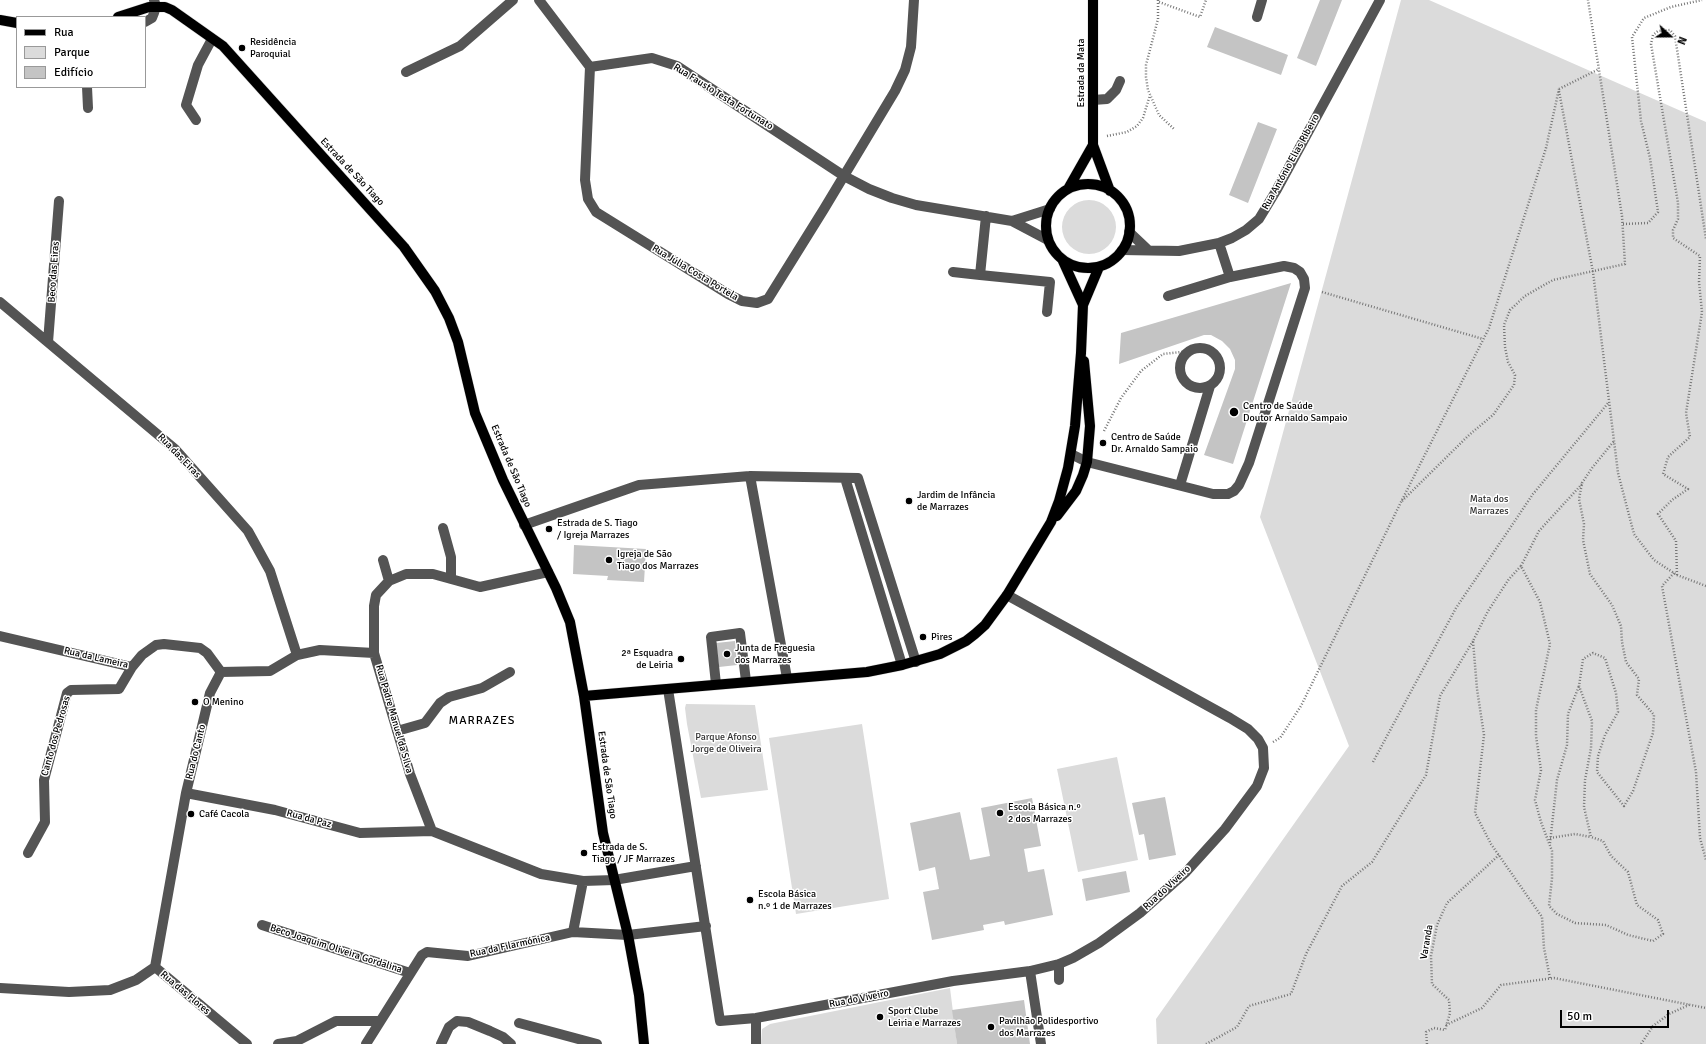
<!DOCTYPE html>
<meta charset="utf-8">
<style>
body{margin:0}
#map{position:relative;width:1706px;height:1044px;overflow:hidden;background:#fff;font-family:Signika,sans-serif}
canvas{display:block}
.legend{position:absolute;left:16px;top:16px;width:130px;height:72px;box-sizing:border-box;background:#fff;border:1px solid #999;margin:0;padding:5px 7px;list-style:none;font-size:12px;color:#000}
.legend li{display:flex;align-items:center;gap:8px;height:20px}
.legend b{width:20px;border:1px solid #999}
.north{position:absolute;left:1650px;top:16px;width:40px;height:40px;-webkit-text-stroke:3px #fff;paint-order:stroke;rotate:111deg;font-size:11px;font-weight:700;line-height:16px;text-align:center;color:#000}
.north::after{content:'';display:block;margin:auto;width:14px;height:18px;background:#000;clip-path:polygon(50% 0,100% 100%,50% 72%,0 100%)}
.scale{position:absolute;left:1560px;top:1010px;width:109px;height:18px;box-sizing:border-box;border:2px solid #000;border-top:0;padding-left:5px;font-size:12px;line-height:14px;white-space:nowrap;color:#000;-webkit-text-stroke:3px #fff;paint-order:stroke}
</style>
<div id="map">
<canvas width="1706" height="1044"></canvas>
<ul class="legend">
<li><b style="height:5px;background:#000"></b>Rua</li>
<li><b style="height:11px;background:#dbdbdb"></b>Parque</li>
<li><b style="height:11px;background:#c4c4c4"></b>Edifício</li>
</ul>
<div class="north">N</div>
<div class="scale">50 m</div>
</div>
<script>
const ctx = document.querySelector('canvas').getContext('2d');
ctx.lineJoin = 'round';
function paint(path, color) { ctx.fillStyle = color; ctx.fill(path, 'evenodd'); }
const shape = rows => new Path2D(rows.map(r => 'M' + r).join(''));
function trace(path, color, width, dash) { ctx.strokeStyle = color; ctx.lineWidth = width; ctx.lineCap = dash ? 'butt' : 'round'; ctx.setLineDash(dash || []); ctx.stroke(path); }
function label(font, color, halo, rows, align = 'center') {
  ctx.font = font + ' Signika,sans-serif'; ctx.lineWidth = 3; ctx.setLineDash([]); ctx.textBaseline = 'middle'; ctx.strokeStyle = halo; ctx.fillStyle = color; for (const [text, x, y, turn = 0] of rows) {
    ctx.save(); ctx.translate(x, y); ctx.rotate((+turn || 0) * Math.PI / 180); ctx.textAlign = isNaN(turn) ? turn : align; if (halo) ctx.strokeText(text, 0, 0); ctx.fillText(text, 0, 0); ctx.restore();
  }
}
paint(shape([
 [1401,0,1429,0,1706,122,1706,1044,1157,1044,1156,1019,1349,746,1260,517],
 '1062 227a27 27 0 1 1 54 0a27 27 0 1 1-54 0Z',
 [686,704,755,705,768,790,701,798,687,724,685,708],
 [862,724,889,899,796,914,769,738],
 [1117,757,1138,860,1078,872,1057,769],
 [950,988,957,1044,761,1044,762,1029,770,1024]
]), '#dbdbdb');
paint(shape([
 [1320,0,1342,0,1316,66,1297,58],
 [1215,27,1288,55,1281,75,1207,47],
 [1258,122,1277,129,1248,203,1229,195],
 [1291,283,1233,464,1204,455,1235,369,1235,360,1230,349,1222,341,1211,335,1204,335,1119,364,1121,333],
 [574,545,646,549,644,582,607,580,608,576,573,574],
 [735,641,737,665,719,667,716,643],
 [1165,797,1176,855,1149,860,1144,834,1139,835,1132,803],
 [1032,798,1041,846,1024,849,1028,872,1044,869,1053,915,1005,925,1004,921,983,925,984,930,932,940,923,892,939,889,935,867,919,871,910,823,960,812,970,860,990,856,981,808],
 [1126,871,1130,892,1086,901,1082,879],
 [1024,1000,1030,1044,957,1044,952,1010]
]), '#c4c4c4');
const major = shape([
 [1093,0,1093,145,1110,191],
 [118,17,149,7,165,7,172,10,223,46,404,247,435,291,449,318,458,342,475,413,503,480,556,588,570,622,584,696,603,833,628,935,639,995,644,1044],
 [0,20,17,23],
 '1046 226a42 42 0 1 1 84 0a42 42 0 1 1-84 0Z',
 [1068,189,1093,145],
 [1062,259,1083,305],
 [1057,516,1076,491,1083,475,1087,462,1090,426,1084,361],
 [584,696,867,672,902,665,940,654,966,641,975,634,985,625,1007,595,1051,522,1059,501,1068,468,1075,426,1081,353,1083,305,1099,267]
]);
trace(major, '#dbdbdb', 11);
trace(shape([
 [1158,0,1158,19,1146,65,1146,77,1148,90,1159,115,1174,129],
 [1159,2,1200,17,1206,0],
 [1559,89,1599,69],
 [1559,91,1593,272,1618,473,1634,534,1654,560,1677,575,1706,586],
 [1107,136,1127,132,1137,126,1143,118,1150,95],
 [1623,224,1648,223,1658,212,1650,158,1641,121,1632,37,1644,18,1671,7,1702,0],
 [1322,292,1483,339],
 [1104,431,1121,398,1141,371,1163,354,1190,351],
 [1402,501,1469,435,1493,415,1514,385,1515,375,1508,362,1505,347,1504,325,1510,310,1525,296,1553,280,1625,264,1622,216,1588,0],
 [1521,566,1539,531,1582,484],
 [1674,573,1662,586,1696,772,1700,838,1706,860],
 [1677,575,1676,541,1658,514,1672,500,1688,489,1663,474,1668,457,1690,437,1686,413,1702,312,1699,282,1700,256,1673,238,1673,230,1678,219,1678,203,1651,44,1653,35,1658,31,1670,30,1675,36,1706,239],
 [1273,742,1280,738,1301,706,1401,502,1489,328,1546,148,1559,89],
 [1373,762,1456,608,1533,494,1609,402],
 [1550,838,1575,834,1591,837],
 [1550,843,1557,780,1567,745,1568,714,1579,686],
 [1550,978,1544,948,1542,917,1491,844,1475,813,1484,735,1477,689,1473,641,1488,611,1509,579,1521,566,1540,602,1550,644,1536,710,1536,736,1541,770,1535,800,1541,822,1552,851,1552,878,1549,906,1557,914,1575,923,1606,925,1628,935,1653,941,1663,934,1658,920,1637,905,1628,872,1611,856,1603,841,1591,837,1584,807,1585,780,1591,748,1592,721,1579,686,1583,659,1593,653,1605,658,1616,693,1618,712,1605,735,1598,756,1597,772,1624,806,1633,791,1653,733,1654,715,1637,695,1639,679,1626,662,1622,642,1621,626,1612,605,1590,574,1583,540,1584,524,1579,499,1582,483,1592,468,1614,441],
 [1446,1025,1482,1008,1501,985,1554,978,1706,1008],
 [1206,1044,1237,1027,1249,1006,1291,994,1306,954,1342,886,1372,862,1426,775,1440,696,1473,641],
 [1427,1044,1426,1032,1434,1028,1445,1030,1450,1013,1449,1000,1432,984,1431,956,1437,925,1447,903,1499,855],
 [1641,1044,1653,1026,1669,1014,1689,1005]
]), '#767676', 2.5, [1, 2]);
trace(shape([
 [539,0,590,67,585,180,588,199,596,212,728,294,742,301,757,303,768,299,824,209,895,91,905,70,911,47,914,0],
 [1257,17,1262,0],
 [145,22,152,18,154,13,156,6,154,0],
 [590,67,652,58,677,66,844,176,869,189,892,198,916,205,1012,221,1048,240],
 [406,72,460,46,513,0],
 [87,87,88,108],
 [1093,100,1107,99,1116,90,1120,81],
 [196,120,186,105,198,65,212,39],
 [986,216,980,275,1050,282,1047,312],
 [1012,221,1050,209],
 [1129,232,1148,250],
 [1122,250,1179,251,1219,243,1232,238,1246,230,1259,219,1276,191,1380,0],
 [953,272,980,275],
 [1168,296,1230,277],
 [0,302,175,449,248,531,270,571,297,655],
 [48,342,59,201],
 '1180 368a20 20 0 1 1 40 0a20 20 0 1 1-40 0Z',
 [1071,454,1087,462,1213,494,1228,494,1234,491,1239,485,1249,463,1305,288,1304,279,1300,272,1294,268,1284,266,1230,277,1219,243],
 [750,476,787,678],
 [845,478,902,665],
 [1180,485,1210,386],
 [524,525,639,485,750,476,858,478,916,662],
 [443,528,451,557,451,578],
 [383,560,389,581],
 [548,572,480,587,433,574,406,574,389,581,376,595,374,606,374,653,410,774,432,831,541,874,583,881,614,880,696,866],
 [0,636,132,667,142,655,156,645,164,644,200,648,207,653,221,672],
 [716,684,711,637,740,633,746,681],
 [668,689,720,1021,756,1018,953,981,1030,971,1059,964,1073,958,1099,943,1140,913,1186,872,1225,829,1257,786,1264,768,1263,748,1258,739,1248,729,1230,718,1007,595],
 [397,731,425,723,440,703,449,697,482,688,510,672],
 [186,793,275,810,360,833,432,831],
 [28,853,45,822,44,780,67,693,71,690,119,689,132,667],
 [262,925,410,973],
 [573,932,583,881],
 [1059,964,1059,980],
 [155,967,186,793,210,693,221,672,270,671,297,655,320,650,374,653],
 [1030,971,1041,1044],
 [0,988,69,992,110,990,136,980,155,967,247,1044],
 [519,1023,597,1044],
 [278,1044,297,1041,336,1021,380,1021],
 [366,1044,422,955,427,952,468,956,573,932,628,935,706,926],
 [441,1044,449,1027,457,1021,468,1022,490,1031,503,1037,511,1044],
 [756,1044,756,1018]
]), '#545454', 10);
trace(major, '#000', 10);
for (const [x, y, r, color] of [
 [242,48,4,"#000"],
 [1234,412,5,"#000"],
 [1103,443,4,"#000"],
 [909,501,4,"#000"],
 [549,529,4,"#000"],
 [609,560,4,"#000"],
 [923,637,4,"#000"],
 [727,654,4,"#000"],
 [681,659,4,"#000"],
 [195,702,4,"#000"],
 [1000,813,4,"#000"],
 [191,814,4,"#000"],
 [584,853,4,"#000"],
 [750,900,4,"#000"],
 [880,1017,4,"#000"],
 [991,1027,4,"#000"]
]) { const dot = new Path2D(); dot.arc(x, y, r, 0, 2 * Math.PI); ctx.fillStyle = color; ctx.fill(dot); trace(dot, '#fff', 1.5); }
label('10px', '#000', '#fff', [
 ["Residência",250,42],
 ["Paroquial",250,54],
 ["Centro de Saúde",1243,406],
 ["Doutor Arnaldo Sampaio",1243,418],
 ["Centro de Saúde",1111,437],
 ["Dr. Arnaldo Sampaio",1111,449],
 ["Jardim de Infância",917,495],
 ["de Marrazes",917,507],
 ["Estrada de S. Tiago",557,523],
 ["/ Igreja Marrazes",557,535],
 ["Igreja de São",617,554],
 ["Tiago dos Marrazes",617,566],
 ["Pires",931,637],
 ["Junta de Freguesia",735,648],
 ["dos Marrazes",735,660],
 ["2ª Esquadra",673,653,"right"],
 ["de Leiria",673,665,"right"],
 ["O Menino",203,702],
 ["Escola Básica n.º",1008,807],
 ["2 dos Marrazes",1008,819],
 ["Café Cacola",199,814],
 ["Estrada de S.",592,847],
 ["Tiago / JF Marrazes",592,859],
 ["Escola Básica",758,894],
 ["n.º 1 de Marrazes",758,906],
 ["Sport Clube",888,1011],
 ["Leiria e Marrazes",888,1023],
 ["Pavilhão Polidesportivo",999,1021],
 ["dos Marrazes",999,1033]
], 'left');
label('10px', '#000', '#fff', [
 ["Estrada da Mata",1081,73,-90],
 ["Rua Fausto Testa Fortunato",723,97,32],
 ["Rua António Elias Ribeiro",1291,162,-61],
 ["Estrada de São Tiago",352,172,47],
 ["Beco das Eiras",54,272,-86],
 ["Rua Júlia Costa Portela",695,273,31],
 ["Rua das Eiras",179,456,46],
 ["Estrada de São Tiago",511,466,67],
 ["Rua da Lameira",96,658,13],
 ["Rua Padre Manuel da Silva",394,719,74],
 ["Canto dos Pedrosas",56,736,-74],
 ["Rua do Canto",196,752,-76],
 ["Estrada de São Tiago",607,775,82],
 ["Rua da Paz",309,819,15],
 ["Rua do Viveiro",1167,888,-43],
 ["Varanda",1427,942,-80],
 ["Rua da Filarmónica",510,946,-12],
 ["Beco Joaquim Oliveira Gordalina",336,949,18],
 ["Rua das Flores",185,993,40],
 ["Rua do Viveiro",859,999,-11]
]);
label('10px', '#323232', '#fff', [
 ["Mata dos",1489,499],
 ["Marrazes",1489,511],
 ["Parque Afonso",726,737],
 ["Jorge de Oliveira",726,749]
]);
ctx.letterSpacing = '1px';
label('12px', '#000', '#fff', [
 ["MARRAZES",482,721]
]);
ctx.letterSpacing = '0px';
</script>
